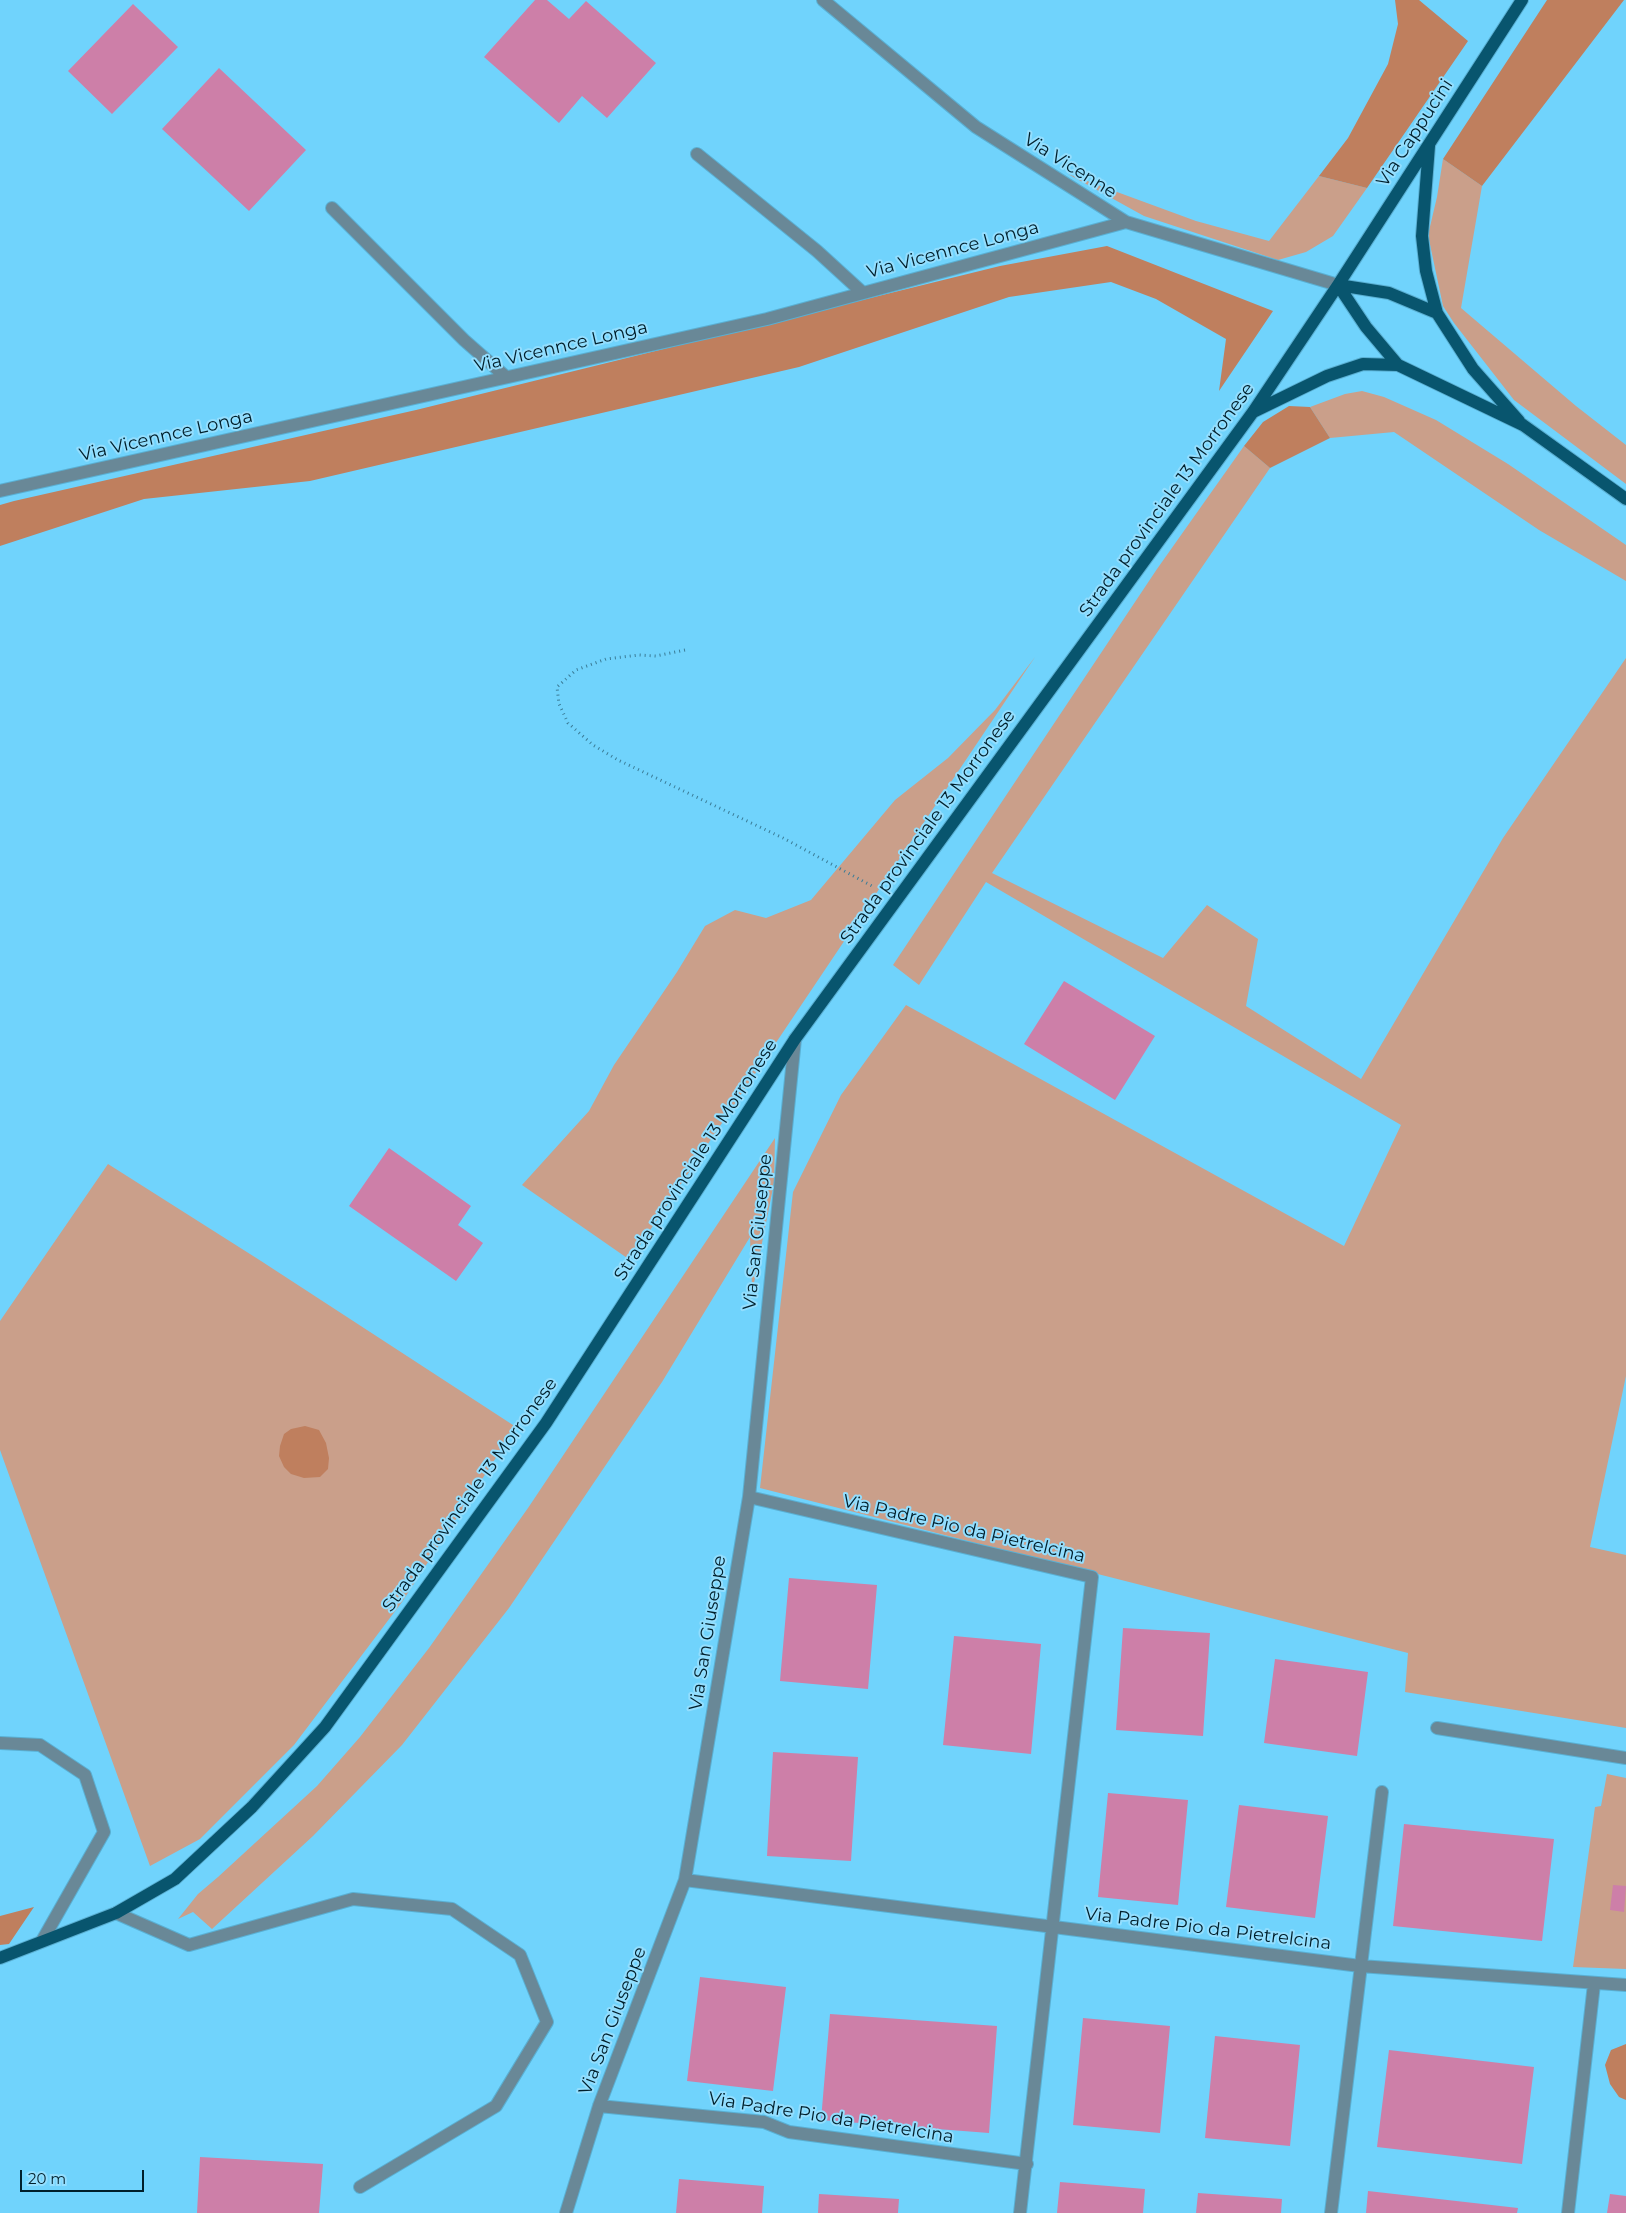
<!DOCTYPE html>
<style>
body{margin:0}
#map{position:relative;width:1626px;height:2213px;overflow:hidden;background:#70d3fc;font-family:Montserrat,sans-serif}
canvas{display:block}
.scale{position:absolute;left:20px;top:2170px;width:124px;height:22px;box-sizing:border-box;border:2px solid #001f2b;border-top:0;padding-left:6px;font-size:15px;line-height:18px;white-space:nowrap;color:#001f2b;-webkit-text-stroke:4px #93defe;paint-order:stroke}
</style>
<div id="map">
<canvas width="1626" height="2213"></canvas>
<div class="scale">20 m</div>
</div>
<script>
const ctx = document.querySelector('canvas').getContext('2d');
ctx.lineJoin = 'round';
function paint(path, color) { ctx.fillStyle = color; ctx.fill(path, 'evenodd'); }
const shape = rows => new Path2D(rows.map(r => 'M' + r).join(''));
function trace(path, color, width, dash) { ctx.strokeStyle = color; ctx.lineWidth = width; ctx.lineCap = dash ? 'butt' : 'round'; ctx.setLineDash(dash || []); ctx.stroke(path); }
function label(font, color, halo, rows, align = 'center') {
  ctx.font = font + ' Montserrat,sans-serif'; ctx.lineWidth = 4; ctx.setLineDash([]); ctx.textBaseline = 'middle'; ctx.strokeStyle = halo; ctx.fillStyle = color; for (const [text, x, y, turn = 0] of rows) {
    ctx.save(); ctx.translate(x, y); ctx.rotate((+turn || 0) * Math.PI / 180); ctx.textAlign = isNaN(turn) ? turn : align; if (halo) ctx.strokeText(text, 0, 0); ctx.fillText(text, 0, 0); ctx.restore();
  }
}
paint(shape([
 [1443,159,1482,186,1461,308,1576,406,1626,445,1626,484,1514,400,1454,323,1443,306,1428,235,1437,197],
 [1068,174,1196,221,1269,241,1319,176,1367,188,1333,236,1306,252,1278,260,1144,216],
 [1362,391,1384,397,1436,420,1508,464,1626,545,1626,581,1539,530,1394,432,1330,438,1310,407,1345,394],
 [1244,446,1270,468,992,873,1163,958,1207,905,1258,939,1246,1006,1361,1079,1503,838,1626,658,1626,1376,1590,1547,1626,1555,1626,1728,1405,1692,1408,1653,760,1488,793,1192,841,1095,906,1005,1344,1246,1401,1125,986,882,919,985,893,965,1157,569],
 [1035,657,630,1260,522,1185,589,1111,614,1065,677,972,705,926,735,910,766,918,811,900,895,800,948,758,995,710],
 [775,1138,774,1183,749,1308,752,1287,750,1237,662,1382,509,1608,402,1745,313,1836,212,1929,193,1912,178,1919,198,1894,218,1877,317,1786,360,1737,429,1648,528,1508],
 [108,1164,261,1261,516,1427,402,1602,294,1745,200,1839,150,1866,0,1450,0,1321],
 [1607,1774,1626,1778,1626,1969,1573,1967,1595,1807,1601,1806]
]), '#ca9f8a');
paint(shape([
 [1395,0,1419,0,1468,41,1367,188,1319,176,1348,138,1388,64,1398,24],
 [1547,0,1624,0,1482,186,1443,159],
 [1107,246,1273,311,1219,391,1226,339,1156,299,1111,282,1009,297,799,367,310,481,144,499,0,546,0,505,14,501,416,410,1000,266],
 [1289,406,1310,407,1330,438,1270,468,1244,446,1263,422],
 [305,1426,319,1430,326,1443,329,1458,328,1469,320,1477,304,1478,291,1474,284,1467,279,1456,280,1446,284,1434,291,1429],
 [34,1907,9,1944,0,1945,0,1916],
 [1626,2044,1626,2100,1619,2097,1610,2084,1605,2065,1611,2050]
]), '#bf7f5e');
paint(shape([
 [535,0,547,0,569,19,586,1,656,63,607,118,582,96,559,123,484,57],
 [133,4,178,47,112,114,68,71],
 [219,68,306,150,249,211,162,129],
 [1064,981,1155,1036,1115,1100,1024,1044],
 [389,1148,471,1206,458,1225,483,1243,456,1281,349,1206],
 [789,1578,877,1585,868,1689,780,1681],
 [1123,1628,1210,1633,1203,1736,1116,1730],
 [954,1636,1041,1644,1031,1754,943,1745],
 [1275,1659,1368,1672,1357,1756,1264,1743],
 [773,1752,858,1757,851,1861,767,1856],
 [1108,1793,1188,1800,1178,1905,1098,1897],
 [1239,1805,1328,1816,1315,1918,1226,1907],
 [1404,1824,1554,1839,1542,1941,1393,1926],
 [1613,1885,1626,1886,1624,1912,1610,1910],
 [700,1977,786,1987,773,2091,687,2081],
 [830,2014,997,2026,989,2133,821,2120],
 [1083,2018,1170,2026,1160,2133,1073,2125],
 [1215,2036,1300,2045,1290,2146,1205,2138],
 [1389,2050,1534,2067,1522,2164,1377,2147],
 [200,2157,323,2164,319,2213,197,2213],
 [679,2179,764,2186,762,2213,676,2213],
 [1060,2182,1145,2189,1143,2213,1057,2213],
 [1368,2191,1518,2208,1517,2213,1366,2213],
 [1198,2193,1282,2199,1281,2213,1196,2213],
 [819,2194,899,2199,898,2213,818,2213],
 [1610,2194,1626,2196,1626,2213,1607,2213]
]), '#cd7fa8');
const minor = shape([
 [823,0,976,127,1126,222,1338,285],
 [697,154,817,251,863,293],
 [332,208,464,340,506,377],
 [0,491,767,319,1126,222],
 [749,1497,1092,1577,1020,2213],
 [1437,1728,1626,1758],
 [0,1743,40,1745,85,1775,104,1832,42,1941],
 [685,1880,1360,1966,1626,1985],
 [116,1913,189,1945,353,1899,452,1909,520,1955,547,2022,496,2106,360,2187],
 [599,2106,764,2122,789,2132,1027,2164],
 [566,2213,599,2106,685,1880,749,1497,795,1039],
 [1331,2213,1382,1792],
 [1568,2213,1594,1984]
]);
const major = shape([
 [1429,146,1422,236,1426,271,1437,313,1473,369,1519,421],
 [1338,285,1366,327,1398,365,1523,425,1626,499],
 [1338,285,1389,293,1437,313],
 [1253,412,1327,376,1363,364,1398,365],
 [0,1958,116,1913,175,1879,252,1807,325,1727,546,1423,795,1039,1253,412,1338,285,1522,0]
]);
trace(minor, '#5aafd2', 14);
trace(major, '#5aafd2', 14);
trace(shape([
 [685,650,656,656,639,655,606,659,576,670,557,687,559,704,568,723,593,745,618,760,783,838,872,886]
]), '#3a7c97', 3, [1, 4]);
trace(minor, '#698897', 12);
trace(major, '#08556e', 12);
label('18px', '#001f2b', '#93defe', [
 ["Via Cappucini",1415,133,-57],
 ["Via Vicenne",1070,166,32],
 ["Via Vicennce Longa",953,250,-15],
 ["Via Vicennce Longa",561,347,-13],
 ["Via Vicennce Longa",166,436,-13],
 ["Strada provinciale 13 Morronese",1167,500,-54],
 ["Strada provinciale 13 Morronese",928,827,-54],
 ["Strada provinciale 13 Morronese",696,1160,-57],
 ["Via San Giuseppe",758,1232,-84],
 ["Strada provinciale 13 Morronese",470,1495,-54],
 ["Via Padre Pio da Pietrelcina",964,1529,13],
 ["Via San Giuseppe",708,1633,-81],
 ["Via Padre Pio da Pietrelcina",1208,1929,7],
 ["Via San Giuseppe",613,2021,-69],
 ["Via Padre Pio da Pietrelcina",831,2118,9]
]);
</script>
